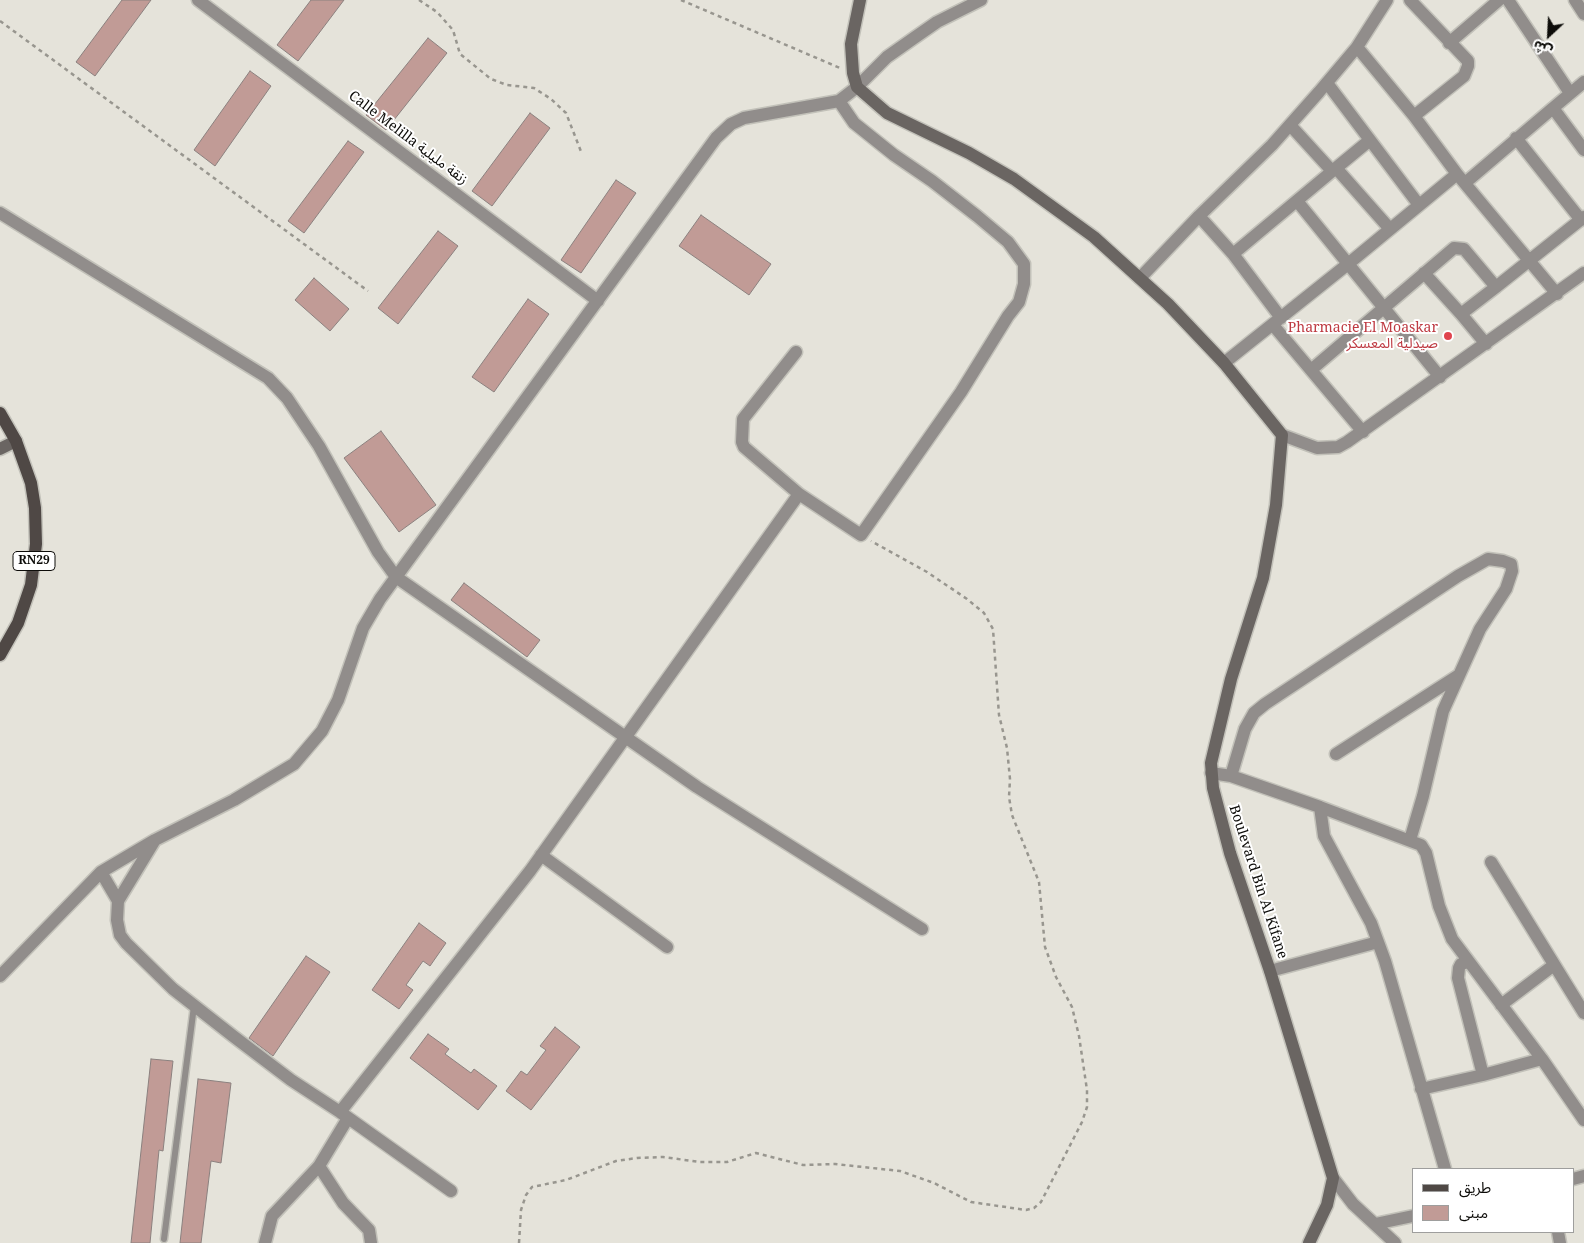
<!DOCTYPE html>
<meta charset="utf-8">
<style>
body{margin:0}
#map{position:relative;width:1584px;height:1243px;overflow:hidden;background:#e5e3da;font-family:"Noto Serif","Noto Sans Arabic",serif}
canvas{display:block}
.legend{position:absolute;left:1412px;top:1168px;width:162px;height:65px;box-sizing:border-box;background:#fff;border:1px solid #9e9e9d;margin:0;padding:6px 9px;list-style:none;font-size:15px;color:#0d0c09}
.legend li{display:flex;align-items:center;gap:10px;height:25px}
.legend b{width:25px;border:1px solid #9e9e9d}
.north{position:absolute;left:1524px;top:10px;width:50px;height:50px;-webkit-text-stroke:4px #fff;paint-order:stroke;rotate:205deg;font-size:14px;font-weight:700;line-height:20px;text-align:center;color:#0d0c09}
.north::after{content:'';display:block;margin:auto;width:18px;height:22px;background:#0d0c09;clip-path:polygon(50% 0,100% 100%,50% 72%,0 100%)}
</style>
<div id="map">
<canvas width="1584" height="1243"></canvas>
<ul class="legend">
<li><b style="height:6px;background:#4f4845"></b>طريق</li>
<li><b style="height:14px;background:#c19b96"></b>مبنى</li>
</ul>
<div class="north">ش</div>
</div>
<script>
const ctx = document.querySelector('canvas').getContext('2d');
ctx.lineJoin = 'round';
function paint(path, color) { ctx.fillStyle = color; ctx.fill(path, 'evenodd'); }
const shape = rows => new Path2D(rows.map(r => 'M' + r).join(''));
function trace(path, color, width, dash) { ctx.strokeStyle = color; ctx.lineWidth = width; ctx.lineCap = dash ? 'butt' : 'round'; ctx.setLineDash(dash || []); ctx.stroke(path); }
function label(font, color, halo, rows, align = 'center') {
  ctx.font = font + ' "Noto Serif","Noto Sans Arabic",serif'; ctx.lineWidth = 4; ctx.setLineDash([]); ctx.textBaseline = 'middle'; ctx.strokeStyle = halo; ctx.fillStyle = color; for (const [text, x, y, turn = 0] of rows) {
    ctx.save(); ctx.translate(x, y); ctx.rotate((+turn || 0) * Math.PI / 180); ctx.textAlign = isNaN(turn) ? turn : align; if (halo) ctx.strokeText(text, 0, 0); ctx.fillText(text, 0, 0); ctx.restore();
  }
}
const building = shape([
 [122,0,151,0,95,76,76,62,122,0],
 [311,0,344,0,298,61,277,45,311,0],
 [428,38,447,53,386,130,366,115,428,38],
 [250,71,271,86,215,166,194,150,250,71],
 [530,113,550,128,492,206,472,191,530,113],
 [348,141,364,152,304,233,288,221,348,141],
 [616,180,636,193,581,273,561,260,616,180],
 [701,215,771,264,749,295,679,246,701,215],
 [438,231,458,246,398,324,378,308,438,231],
 [314,278,349,309,330,331,295,300,314,278],
 [528,299,549,314,494,392,472,377,528,299],
 [381,431,436,505,399,532,344,458,381,431],
 [464,583,540,640,527,657,451,600,464,583],
 [419,923,446,943,430,966,423,961,406,985,413,990,399,1009,372,990,419,923],
 [306,956,330,972,273,1056,249,1038,306,956],
 [555,1027,580,1047,531,1110,506,1091,521,1071,527,1075,546,1050,540,1046,555,1027],
 [428,1034,449,1049,445,1054,471,1073,474,1069,497,1086,478,1110,410,1058,428,1034],
 [151,1059,173,1061,163,1151,159,1150,150,1243,131,1243,151,1059],
 [198,1079,231,1083,221,1163,211,1161,201,1243,180,1243,198,1079]
]);
paint(building, '#c19b96');
trace(building, '#8b817f', 1);
const lane = shape([
 [164,1239,194,1006]
]);
const street = shape([
 [198,0,598,301],
 [1410,0,1468,61,1468,66,1464,76,1414,116],
 [1508,0,1570,93],
 [1575,0,1584,14],
 [1449,43,1499,0],
 [1357,47,1414,116,1457,174,1557,294],
 [1327,83,1419,205],
 [1553,108,1584,82],
 [1290,125,1332,171],
 [1516,138,1581,220],
 [1336,168,1370,140],
 [1465,183,1553,108,1584,150],
 [1297,201,1440,377],
 [0,213,268,378,287,398,319,446,378,552,396,577,697,787,922,929],
 [1199,216,1233,254,1281,318],
 [1233,254,1336,168,1390,229],
 [1424,273,1461,314,1496,287],
 [1140,278,1199,216,1272,145,1319,92,1357,47,1387,0],
 [1461,314,1486,344],
 [1273,325,1363,432],
 [796,352,743,419,742,442,744,447,799,494,861,535,961,392,1008,316,1019,302,1024,284,1024,264,1008,242,977,216,932,181,894,155,854,123,839,101,857,87,887,57,914,38,937,22,981,0],
 [1224,363,1348,264,1457,174],
 [1311,370,1454,248,1464,249,1496,287,1584,217],
 [1282,435,1317,448,1338,447,1347,442,1584,273],
 [1336,754,1459,675],
 [1211,773,1231,776,1320,807,1421,845,1426,853,1439,906,1452,939,1542,1059,1584,1120],
 [1231,776,1245,729,1254,713,1265,704,1458,576,1488,559,1503,561,1511,564,1512,571,1506,589,1480,629,1443,711,1423,796,1410,840],
 [1320,807,1324,836,1371,923,1385,961,1445,1169],
 [155,840,118,901,117,920,120,935,126,943,173,989,233,1036,291,1080,340,1112,451,1191],
 [541,855,667,947],
 [1491,862,1584,1013],
 [101,872,118,901],
 [1468,962,1461,964,1459,968,1458,978,1483,1075],
 [1270,971,1378,942],
 [0,976,101,872,155,840,234,800,294,764,322,731,338,700,363,628,380,599,716,138,731,124,744,118,839,101],
 [1501,1005,1554,965],
 [1421,1089,1483,1075,1542,1059],
 [340,1112,530,871,799,494],
 [319,1166,343,1203,369,1230,371,1243],
 [1333,1178,1353,1204,1395,1243],
 [1573,1179,1584,1176],
 [1375,1224,1413,1216],
 [1558,1232,1560,1243],
 [265,1243,272,1216,319,1166,348,1118]
]);
const secondary = shape([
 [860,0,851,44,853,73,857,87,887,113,969,153,1014,179,1094,237,1168,304,1224,363,1282,435,1276,505,1263,578,1231,679,1211,763,1213,788,1230,853,1270,971,1333,1178,1327,1205,1309,1243],
 [0,449,16,441]
]);
const primary = shape([
 [0,413,16,441,31,483,35,508,36,544,31,585,18,623,0,655]
]);
trace(lane, '#c2c1b9', 9);
trace(street, '#c2c1b9', 15);
trace(secondary, '#c2c1b9', 15);
trace(primary, '#c2c1b9', 15);
trace(shape([
 [419,0,437,12,453,30,460,54,491,79,507,85,534,88,551,99,566,113,582,154],
 [681,0,840,68],
 [0,21,368,291],
 [519,1243,521,1210,526,1195,532,1187,566,1180,616,1161,637,1158,663,1157,700,1162,727,1162,756,1153,803,1165,835,1164,900,1171,934,1183,971,1202,1026,1210,1034,1208,1041,1202,1082,1122,1087,1107,1087,1090,1079,1036,1072,1007,1056,977,1045,947,1039,882,1012,815,1009,797,1010,779,1007,748,999,715,993,629,984,613,967,599,927,572,871,541]
]), '#98968f', 2.5, [4, 4]);
trace(lane, '#918d8b', 6);
trace(street, '#918d8b', 12);
trace(secondary, '#6a6562', 12);
trace(primary, '#4f4845', 12);
for (const [x, y, r, color] of [
 [1448,336,5,"#e0444e"]
]) { const dot = new Path2D(); dot.arc(x, y, r, 0, 2 * Math.PI); ctx.fillStyle = color; ctx.fill(dot); trace(dot, '#fff', 2); }
for (const [x, y, w] of [
 [34,561,42]
]) { const box = new Path2D(); box.roundRect(x - w / 2, y - 9.5, w, 19, 4); ctx.fillStyle = '#fff'; ctx.fill(box); trace(box, '#0d0c09', 1); }
label('bold 12px', '#0d0c09', null, [
 ["RN29",34,561]
]);
label('14px', '#0d0c09', '#fff', [
 ["Calle Melilla زنقة مليلية",408,138,37],
 ["Boulevard Bin Al Kifane",1258,882,72]
]);
label('14px', '#be3a42', '#fff', [
 ["Pharmacie El Moaskar",1438,328],
 ["صيدلية المعسكر",1438,344]
], 'right');
</script>
